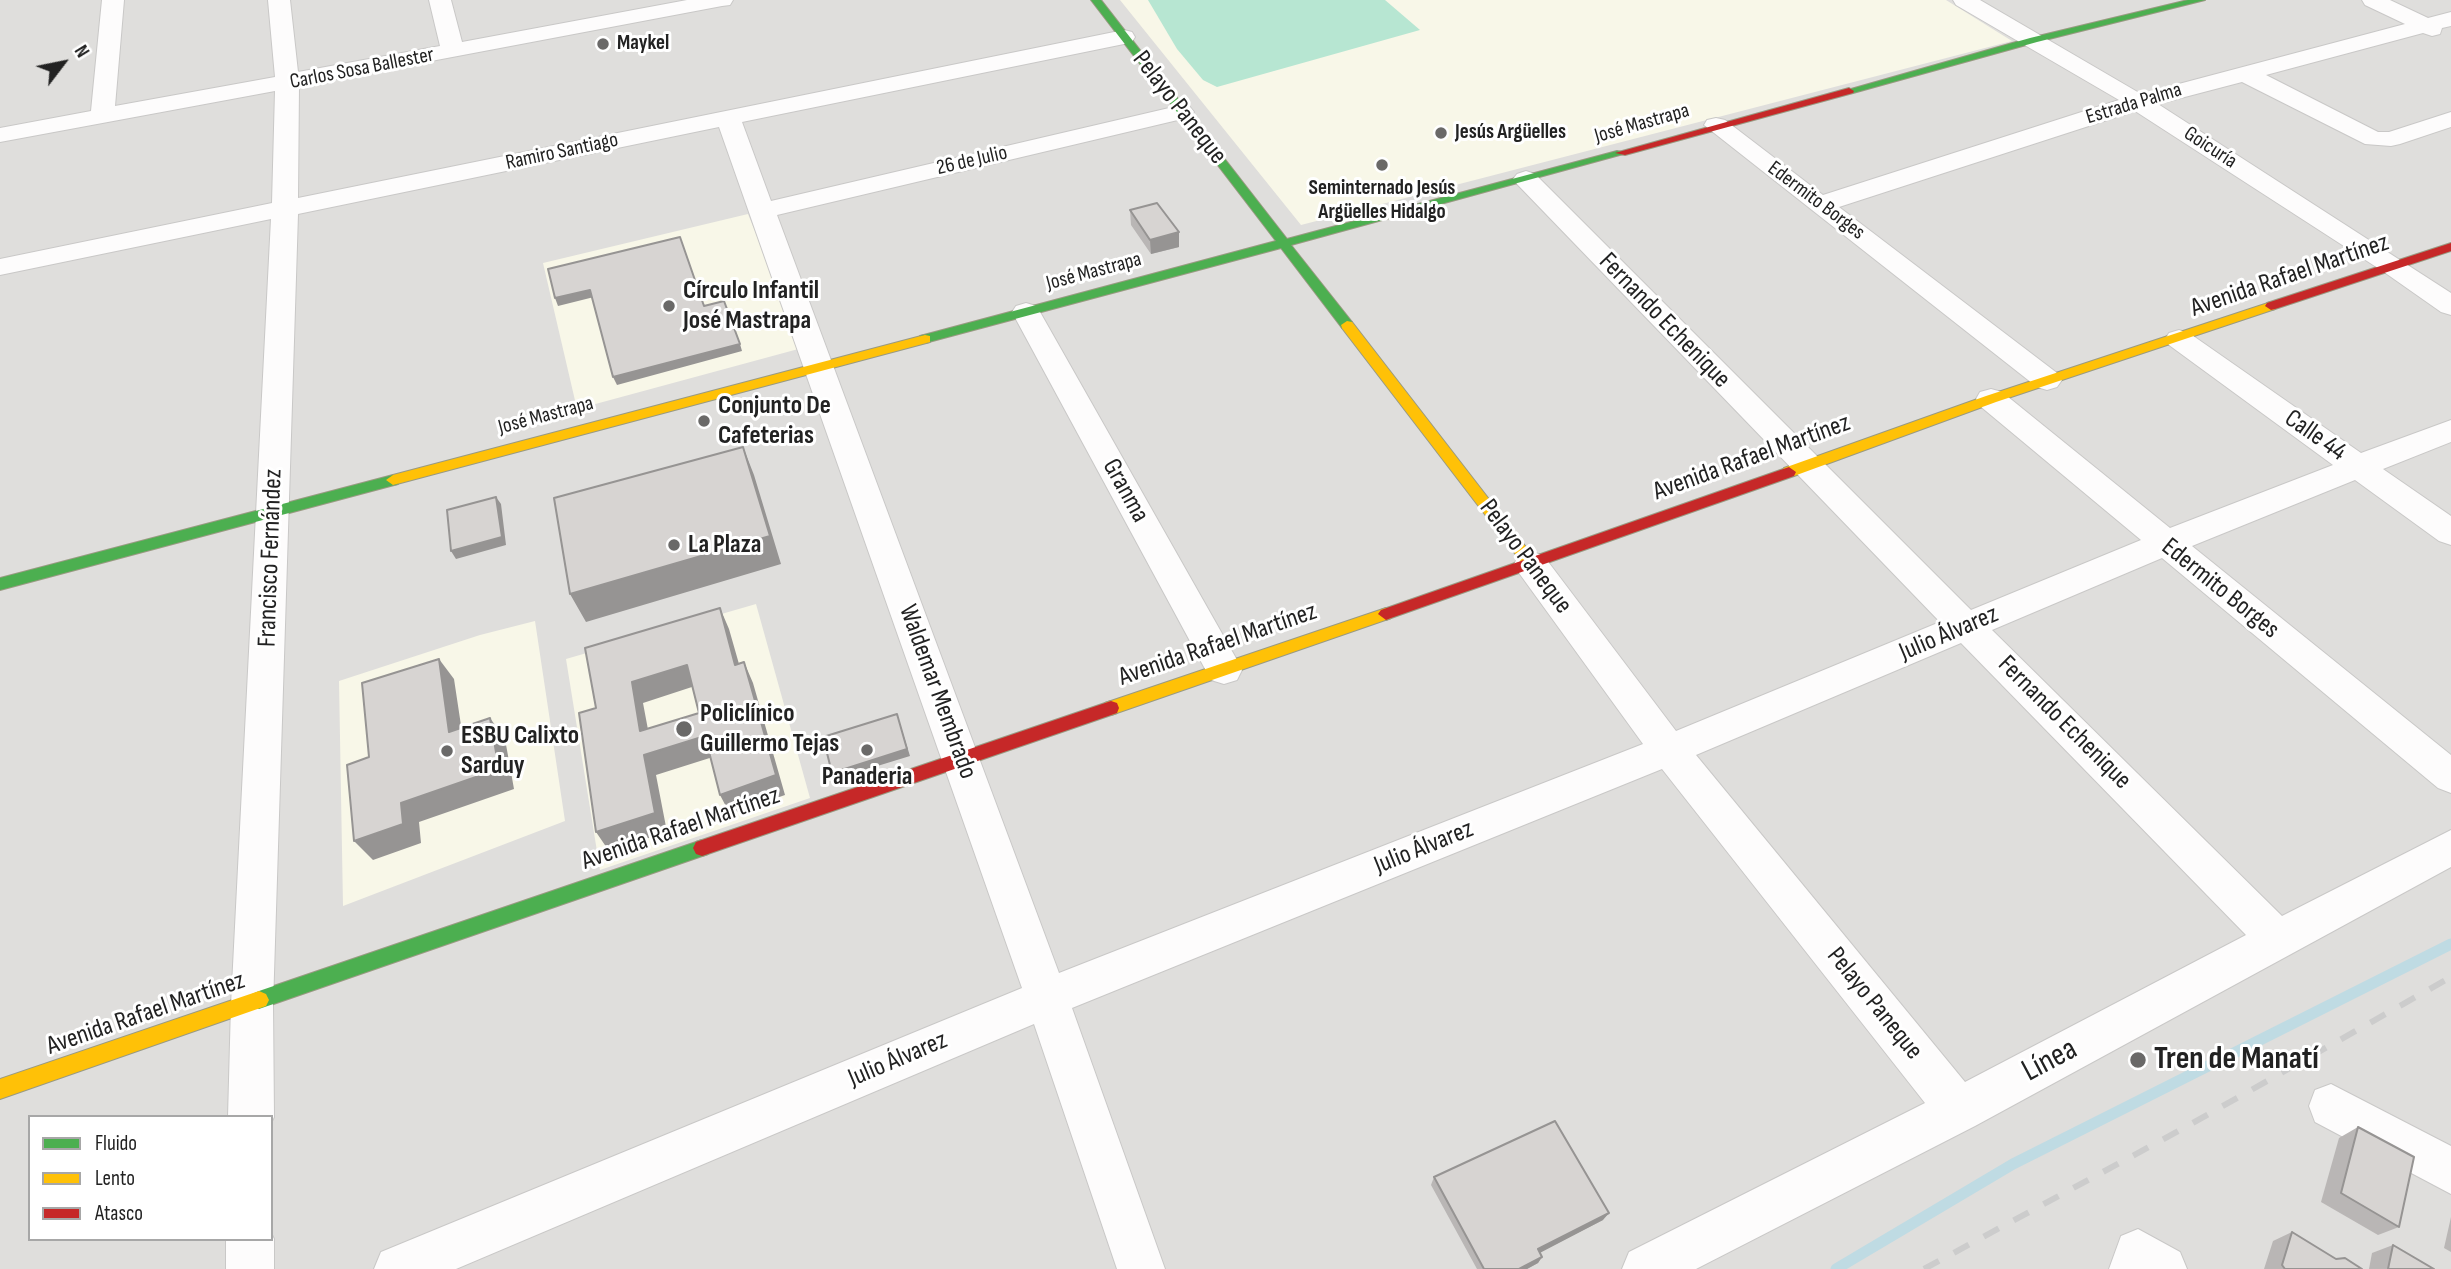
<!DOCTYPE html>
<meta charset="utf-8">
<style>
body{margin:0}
#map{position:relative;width:2451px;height:1269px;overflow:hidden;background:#f0eeeb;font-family:"Sofia Sans Condensed",sans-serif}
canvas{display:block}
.legend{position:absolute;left:28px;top:1115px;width:245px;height:126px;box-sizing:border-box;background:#fff;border:2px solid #a7a7a7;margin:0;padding:9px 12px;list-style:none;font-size:21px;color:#222}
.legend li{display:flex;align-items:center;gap:14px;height:35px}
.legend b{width:35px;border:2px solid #a7a7a7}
.north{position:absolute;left:28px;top:28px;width:70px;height:70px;-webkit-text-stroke:5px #fff;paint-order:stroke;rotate:58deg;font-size:19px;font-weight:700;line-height:28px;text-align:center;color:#222}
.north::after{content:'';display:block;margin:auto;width:24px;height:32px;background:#222;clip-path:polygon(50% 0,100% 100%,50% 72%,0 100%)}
</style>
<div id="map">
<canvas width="2451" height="1269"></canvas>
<ul class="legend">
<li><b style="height:9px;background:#4caf50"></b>Fluido</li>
<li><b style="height:9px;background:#ffc107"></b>Lento</li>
<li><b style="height:9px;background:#c62828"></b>Atasco</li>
</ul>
<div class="north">N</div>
</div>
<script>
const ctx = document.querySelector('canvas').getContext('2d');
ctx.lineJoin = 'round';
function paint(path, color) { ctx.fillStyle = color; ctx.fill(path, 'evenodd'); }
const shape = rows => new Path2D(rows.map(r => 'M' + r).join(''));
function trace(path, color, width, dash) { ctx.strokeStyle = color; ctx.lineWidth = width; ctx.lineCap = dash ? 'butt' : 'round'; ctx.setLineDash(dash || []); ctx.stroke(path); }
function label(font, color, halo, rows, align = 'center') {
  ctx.font = font + ' "Sofia Sans Condensed",sans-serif'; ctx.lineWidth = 6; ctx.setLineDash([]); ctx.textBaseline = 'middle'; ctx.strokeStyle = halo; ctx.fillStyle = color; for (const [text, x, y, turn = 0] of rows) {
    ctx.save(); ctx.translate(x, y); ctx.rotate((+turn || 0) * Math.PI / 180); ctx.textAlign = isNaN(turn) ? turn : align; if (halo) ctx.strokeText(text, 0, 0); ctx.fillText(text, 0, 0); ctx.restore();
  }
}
paint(shape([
 [0,0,2451,0,2451,1269,0,1269],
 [30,1117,271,1117,271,1239,30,1239]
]), '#dfdedc');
paint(shape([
 [1120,0,1946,0,2012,41,1301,225],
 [748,214,802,348,577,409,543,263],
 [756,604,810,798,600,870,566,659],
 [535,621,565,821,343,906,339,681,480,635]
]), '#f8f7e8');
paint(shape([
 [1148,0,1385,0,1420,30,1217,87,1203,80,1177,49]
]), '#b7e6d2');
trace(shape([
 [1836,1269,2013,1164,2451,944]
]), '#bfdbe3', 11);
const street = shape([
 [102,0,124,0,115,106,275,77,268,0,290,0,298,72,440,46,429,0,451,0,462,42,687,0,733,0,730,5,722,6,299,86,298,198,1124,30,1132,32,1135,37,1132,42,1124,44,742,122,771,201,1182,105,1190,107,1194,112,1190,117,1182,119,777,215,1059,973,1643,744,1519,573,1514,564,1519,555,1531,552,1543,555,1676,731,1940,622,1517,184,1513,179,1517,174,1526,171,1535,174,1971,610,2141,540,1980,406,1976,399,1980,392,1991,389,2002,392,2170,528,2333,465,2169,345,2165,339,2169,333,2179,330,2189,333,2361,453,2451,420,2451,442,2383,469,2451,516,2451,545,2439,541,2355,480,2192,546,2451,755,2451,793,2438,788,2162,558,1992,630,2282,916,2451,830,2451,867,1975,1126,1696,1269,1622,1269,1629,1252,1925,1103,1662,769,1072,1008,1165,1269,1117,1269,1034,1024,456,1269,374,1269,381,1252,1022,988,719,127,298,214,273,1005,274,1117,271,1123,271,1117,228,1117,231,1005,271,219,0,275,0,259,272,203,275,91,0,142,0,128,91,111,102,0],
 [1961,643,2246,935,1965,1082,1696,755,1961,643],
 [1953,0,1980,0,2141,94,2405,24,2365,5,2362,0,2390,0,2428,18,2451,12,2451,26,2442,28,2440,34,2432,36,2423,33,2266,75,2378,132,2389,132,2451,112,2451,127,2400,144,2391,146,2365,144,2242,82,2158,104,2451,293,2451,315,2441,312,2384,272,2135,111,1839,207,2057,373,2062,380,2057,387,2047,390,2037,387,1704,125,1707,120,1716,118,1725,120,1823,195,2119,100,1956,5,1953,0],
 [1026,303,1036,306,1040,312,1237,660,1242,670,1237,680,1224,684,1211,680,1012,312,1016,306,1026,303],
 [2331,1084,2451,1146,2451,1194,2315,1122,2309,1106,2315,1090,2331,1084],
 [2138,1229,2180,1252,2187,1269,2109,1269,2121,1236,2138,1229],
 [271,1233,274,1239,274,1269,226,1269,226,1239,271,1239,271,1233]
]);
const fast = shape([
 [1091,0,1101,0,1287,239,1617,151,1627,153,1291,245,1352,322,1352,328,1342,328,1281,248,925,343,920,342,920,336,1276,241,1091,0],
 [2188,0,2205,0,2037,42,1853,93,1844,91,2030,38,2188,0],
 [393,475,400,480,398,484,0,590,0,578,393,475],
 [702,840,708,842,711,848,708,854,259,1009,252,1006,249,1000,252,994,259,991,702,840]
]);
const slow = shape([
 [2271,302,2277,306,2275,309,1996,402,1794,476,1784,476,1782,472,1784,468,1986,396,2271,302],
 [1347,321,1352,322,1536,560,1539,564,1536,568,1526,568,1342,328,1341,325,1347,321],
 [925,335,930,336,930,342,393,485,386,480,393,475,925,335],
 [1386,608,1394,614,1391,618,1111,715,1105,713,1103,708,1105,703,1386,608],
 [259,991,266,994,269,1000,266,1006,0,1099,0,1079,259,991]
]);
const jam = shape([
 [1849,88,1854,91,1853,93,1625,155,1615,153,1849,88],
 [2451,243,2451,251,2275,309,2271,310,2265,306,2267,303,2451,243],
 [1789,467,1796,472,1794,476,1391,618,1386,620,1378,614,1381,610,1789,467],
 [1111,701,1117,703,1119,708,1117,713,702,856,696,854,693,848,696,842,702,840,1111,701]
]);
trace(street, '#c9c8c7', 2);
trace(fast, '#999a82', 2);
trace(slow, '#999a82', 2);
trace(jam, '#999a82', 2);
paint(street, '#fdfcfc');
paint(fast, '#4caf50');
paint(slow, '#ffc107');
paint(jam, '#c62828');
trace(shape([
 [1924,1269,2184,1128,2451,977]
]), '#ccc', 6, [17, 17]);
paint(shape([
 [1130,210,1179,232,1179,247,1151,254,1131,225],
 [2358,1127,2399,1227,2378,1235,2321,1202,2339,1138],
 [1434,1177,1603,1220,1540,1252,1542,1257,1538,1263,1527,1269,1477,1269,1431,1185],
 [2451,1217,2451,1252,2444,1248],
 [2292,1232,2336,1259,2362,1269,2264,1269,2273,1241],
 [2393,1245,2434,1269,2369,1269,2372,1253]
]), '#b9b6b5');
paint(shape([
 [1179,232,1179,247,1151,254,1150,240],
 [590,290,594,297,558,306,555,298],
 [740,344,742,351,617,385,613,377],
 [743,447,754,475,781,564,586,622,570,594],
 [496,497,501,504,506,545,456,559,451,551],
 [720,608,729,629,745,685,735,665],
 [439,659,454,679,465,752,449,732],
 [744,662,753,683,785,795,730,814,720,795],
 [687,665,698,685,643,703,652,751,640,731,632,682],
 [897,714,910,756,835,779,832,773],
 [490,718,505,739,514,789,419,822,421,843,373,860,354,841,401,803],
 [705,736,716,756,656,775,667,832,609,851,596,832,644,755],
 [1609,1213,1603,1220,1534,1256,1538,1249],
 [1542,1257,1538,1263,1527,1269,1519,1269]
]), '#969493');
const building = shape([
 [1157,203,1179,232,1150,240,1130,210,1157,203],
 [680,237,704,306,724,301,740,344,613,377,590,290,555,298,548,269,680,237],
 [743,447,770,536,570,594,554,498,743,447],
 [496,497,502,537,451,551,447,510,496,497],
 [720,608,735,665,744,662,776,775,720,795,705,736,644,755,655,813,596,832,579,713,596,708,585,648,720,608],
 [687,665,699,713,640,731,632,682,687,665],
 [439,659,449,732,490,718,499,769,401,803,403,824,354,841,347,765,369,757,362,683,439,659],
 [897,714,907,749,832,773,823,737,897,714],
 [1555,1121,1609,1213,1538,1249,1542,1257,1519,1269,1484,1269,1434,1177,1555,1121],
 [2358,1127,2414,1157,2399,1227,2341,1193,2358,1127],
 [2292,1232,2336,1259,2345,1258,2362,1269,2285,1269,2282,1265,2292,1232],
 [2393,1245,2434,1269,2388,1269,2393,1245]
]);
paint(building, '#d7d4d2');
trace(building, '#969493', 2);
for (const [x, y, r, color] of [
 [603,44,7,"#6a6968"],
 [1441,133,7,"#6a6968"],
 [1382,165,7,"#6a6968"],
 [669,306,7,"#6a6968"],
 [704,421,7,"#6a6968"],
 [674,545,7,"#6a6968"],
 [684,729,9,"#6a6968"],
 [867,750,7,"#6a6968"],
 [447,751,7,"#6a6968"],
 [2138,1060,9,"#6a6968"]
]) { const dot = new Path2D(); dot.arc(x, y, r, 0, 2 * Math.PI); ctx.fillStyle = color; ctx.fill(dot); trace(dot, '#fff', 2.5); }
label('bold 21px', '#222', '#fff', [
 ["Maykel",617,44],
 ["Jesús Argüelles",1455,133],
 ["Seminternado Jesús",1382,189,"center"],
 ["Argüelles Hidalgo",1382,213,"center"]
], 'left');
label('21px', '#222', '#fff', [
 ["Carlos Sosa Ballester",362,69,-11],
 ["Estrada Palma",2134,104,-17],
 ["José Mastrapa",1642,124,-16],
 ["Goicuría",2210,148,33],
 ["Ramiro Santiago",562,152,-12],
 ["26 de Julio",972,161,-13],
 ["Edermito Borges",1816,201,37],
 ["José Mastrapa",1094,272,-15],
 ["José Mastrapa",546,416,-15]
]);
label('26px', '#222', '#fff', [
 ["Pelayo Paneque",1179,108,52],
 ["Avenida Rafael Martínez",2290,276,-19],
 ["Fernando Echenique",1664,321,46],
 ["Calle 44",2315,436,35],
 ["Avenida Rafael Martínez",1752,458,-20],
 ["Granma",1125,491,61],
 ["Pelayo Paneque",1525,557,53],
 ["Francisco Fernández",271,558,-88],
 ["Edermito Borges",2220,589,39],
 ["Julio Álvarez",1949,634,-23],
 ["Avenida Rafael Martínez",1218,645,-19],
 ["Waldemar Membrado",937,692,70],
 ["Fernando Echenique",2064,723,45],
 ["Avenida Rafael Martínez",681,829,-19],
 ["Julio Álvarez",1424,848,-22],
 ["Pelayo Paneque",1874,1004,51],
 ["Avenida Rafael Martínez",146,1014,-19],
 ["Julio Álvarez",898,1060,-23]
]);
label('bold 26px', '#222', '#fff', [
 ["Círculo Infantil",683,291],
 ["José Mastrapa",683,321],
 ["Conjunto De",718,406],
 ["Cafeterias",718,436],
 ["La Plaza",688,545],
 ["Policlínico",700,714],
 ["Guillermo Tejas",700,744],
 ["ESBU Calixto",461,736],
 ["Sarduy",461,766],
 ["Panaderia",867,777,"center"]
], 'left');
label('bold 32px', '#222', '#fff', [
 ["Tren de Manatí",2154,1060]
], 'left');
label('32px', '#222', '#fff', [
 ["Línea",2050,1061,-28]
]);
</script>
